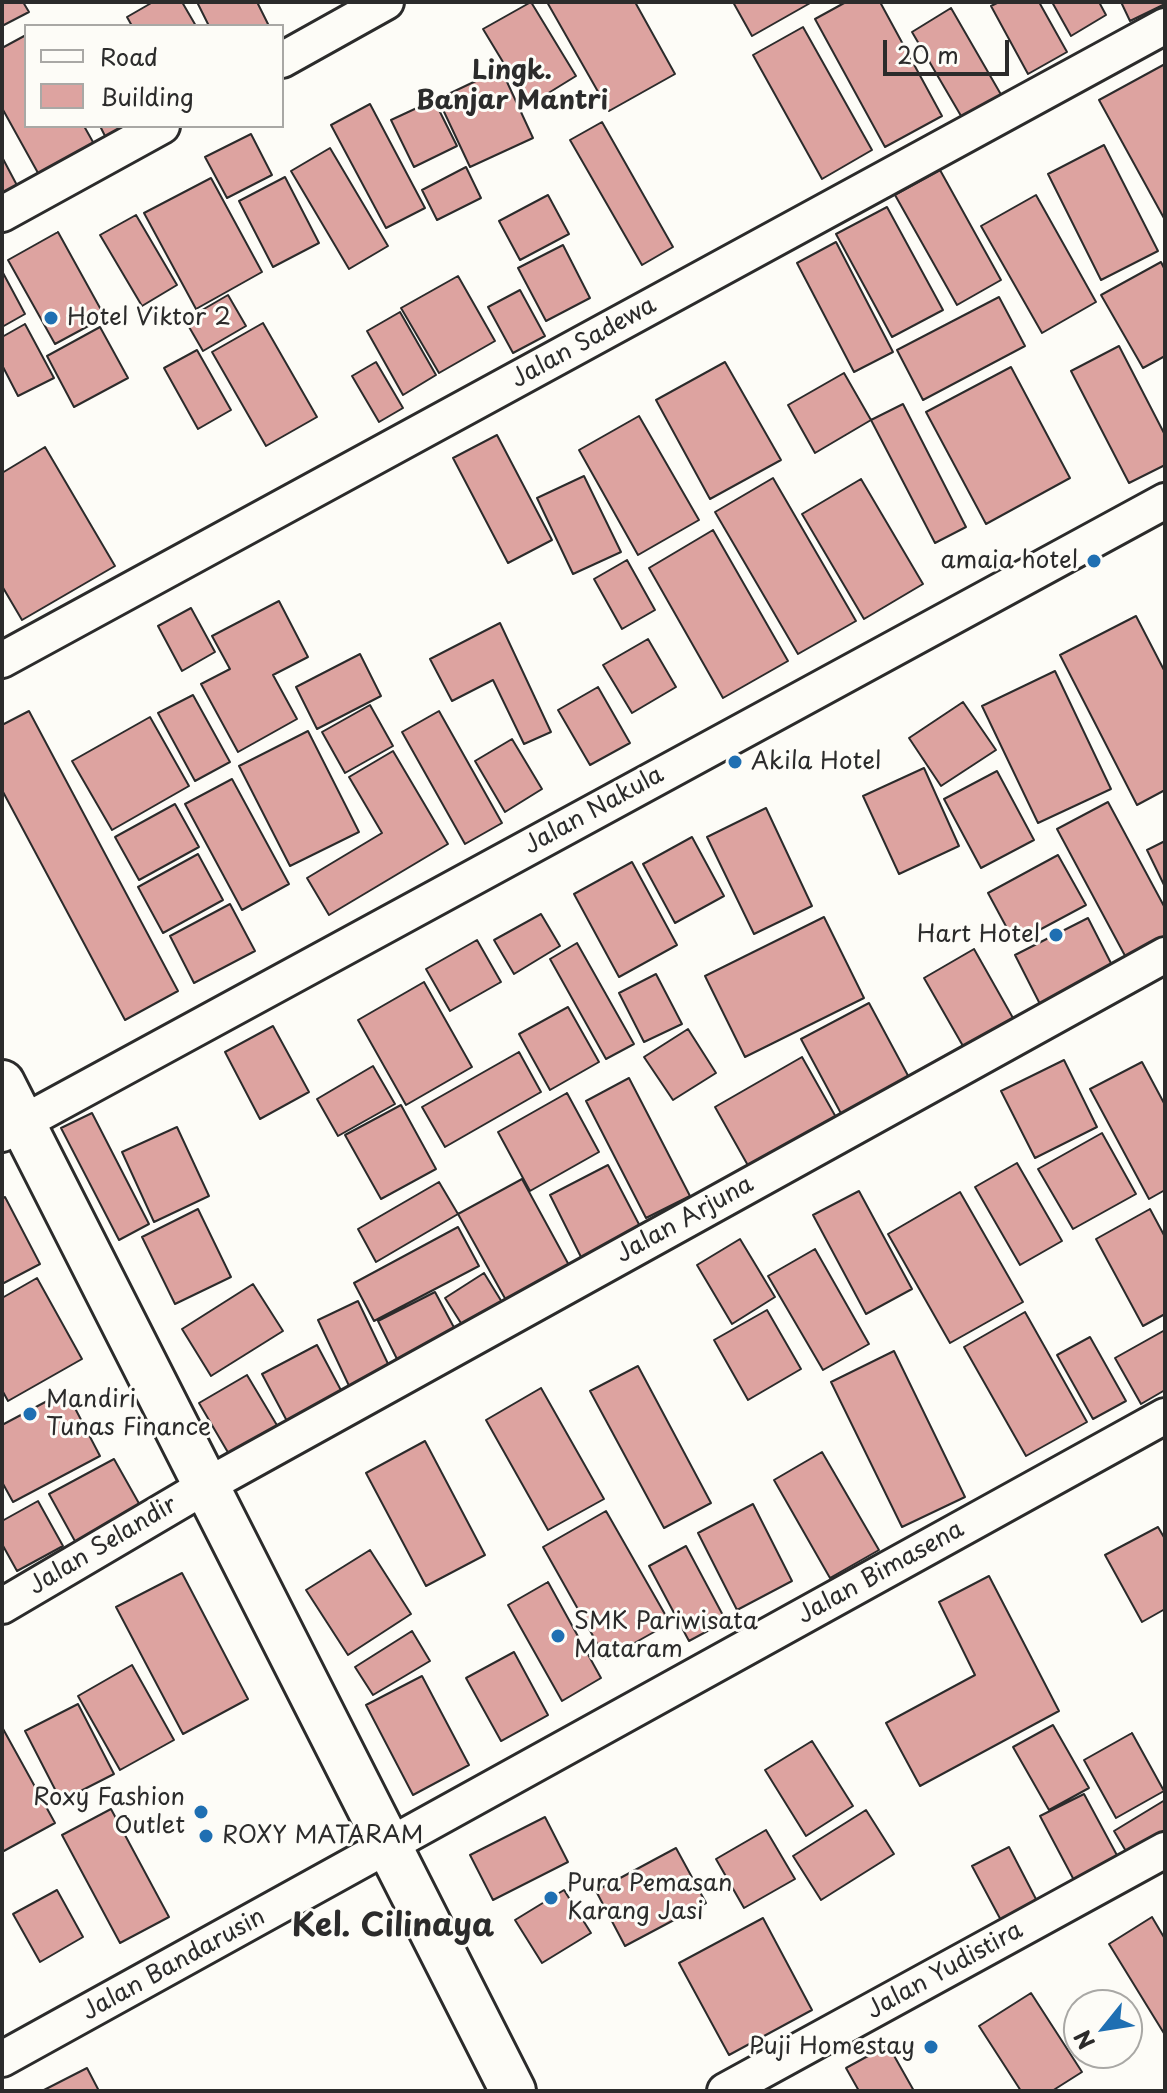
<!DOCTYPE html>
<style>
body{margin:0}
#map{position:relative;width:1167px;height:2093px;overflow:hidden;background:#fdfcf7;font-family:"Playpen Sans",sans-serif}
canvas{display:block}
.frame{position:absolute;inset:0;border:4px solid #2b2b2b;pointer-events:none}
.legend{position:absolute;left:24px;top:24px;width:260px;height:104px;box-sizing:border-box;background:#fdfcf7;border:2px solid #a9a8a5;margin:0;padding:10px 14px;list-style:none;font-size:24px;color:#2b2b2b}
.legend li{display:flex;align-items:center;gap:16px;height:40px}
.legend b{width:40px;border:2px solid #a9a8a5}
.north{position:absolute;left:1063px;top:1989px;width:80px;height:80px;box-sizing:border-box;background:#fdfcf7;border:2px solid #a9a8a5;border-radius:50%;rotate:240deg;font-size:22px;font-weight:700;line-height:32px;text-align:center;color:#2b2b2b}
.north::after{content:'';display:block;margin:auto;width:28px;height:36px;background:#1f6fb2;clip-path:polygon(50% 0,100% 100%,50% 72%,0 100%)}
.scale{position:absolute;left:883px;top:40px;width:126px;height:36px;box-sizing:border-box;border:4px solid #2b2b2b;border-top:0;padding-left:10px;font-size:24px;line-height:28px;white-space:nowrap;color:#2b2b2b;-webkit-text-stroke:6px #fdfcf7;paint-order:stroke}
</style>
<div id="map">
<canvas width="1167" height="2093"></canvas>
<div class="frame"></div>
<ul class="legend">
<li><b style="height:10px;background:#fdfcf7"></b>Road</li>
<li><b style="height:22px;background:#dda3a0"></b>Building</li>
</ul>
<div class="north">N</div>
<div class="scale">20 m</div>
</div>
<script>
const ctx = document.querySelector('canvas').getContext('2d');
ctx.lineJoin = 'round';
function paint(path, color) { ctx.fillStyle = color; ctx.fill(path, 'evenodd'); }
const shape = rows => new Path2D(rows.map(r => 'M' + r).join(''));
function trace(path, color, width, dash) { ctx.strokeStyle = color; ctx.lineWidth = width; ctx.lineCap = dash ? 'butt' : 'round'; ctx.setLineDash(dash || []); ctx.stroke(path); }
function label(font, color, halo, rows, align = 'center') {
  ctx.font = font + ' "Playpen Sans",sans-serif'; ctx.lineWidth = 6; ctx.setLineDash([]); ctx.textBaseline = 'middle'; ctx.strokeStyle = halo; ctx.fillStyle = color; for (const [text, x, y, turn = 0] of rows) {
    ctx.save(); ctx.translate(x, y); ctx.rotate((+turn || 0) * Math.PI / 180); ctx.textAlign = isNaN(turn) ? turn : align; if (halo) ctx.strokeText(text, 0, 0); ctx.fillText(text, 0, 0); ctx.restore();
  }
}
const building = shape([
 [2,2,23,2,29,12,2,26,2,2],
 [153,2,182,2,196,26,132,26,127,17,153,2],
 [197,2,257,2,269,26,209,26,197,2],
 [531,2,576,76,529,105,483,29,531,2],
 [547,2,635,2,675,74,609,111,547,2],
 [733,2,812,2,752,36,733,2],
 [846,2,880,2,942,116,885,147,815,19,846,2],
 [999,2,1039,2,1067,52,1028,74,991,6,999,2],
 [1052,2,1099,2,1106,15,1071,36,1052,2],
 [1121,2,1165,2,1165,4,1130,21,1121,2],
 [951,8,1003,98,964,121,912,32,951,8],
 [803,27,872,150,822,179,753,55,803,27],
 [26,35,26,126,84,126,98,151,43,182,2,108,2,48,26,35],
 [1165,64,1165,220,1099,100,1165,64],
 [501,69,533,138,470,167,438,99,501,69],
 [434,100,457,146,414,167,391,120,434,100],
 [370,104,425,208,386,228,331,125,370,104],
 [602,122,673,247,642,265,570,140,602,122],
 [100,126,143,126,109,144,100,126],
 [251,134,272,175,227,198,205,157,251,134],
 [1104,145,1158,251,1101,280,1048,174,1104,145],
 [330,148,388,246,349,269,291,171,330,148],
 [2,157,20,191,2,201,2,157],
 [466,167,481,198,437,220,422,190,466,167],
 [940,170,1001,280,957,305,895,195,940,170],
 [285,177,319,243,273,267,239,201,285,177],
 [211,178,262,272,196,309,144,213,211,178],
 [548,195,569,234,520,260,499,221,548,195],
 [1036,195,1096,302,1042,333,981,226,1036,195],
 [887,207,943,310,892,337,836,234,887,207],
 [136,215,177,285,142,306,100,235,136,215],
 [58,232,105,317,55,344,8,260,58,232],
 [836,242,893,352,854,372,797,263,836,242],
 [563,245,590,298,546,321,518,268,563,245],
 [1161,262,1165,270,1165,356,1143,368,1101,295,1161,262],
 [2,271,25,314,2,327,2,271],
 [458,276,495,341,439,373,401,308,458,276],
 [520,290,545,336,513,353,488,307,520,290],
 [228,295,246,326,203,351,185,320,228,295],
 [999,297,1025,346,923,400,897,350,999,297],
 [400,312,436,375,403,395,367,331,400,312],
 [263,323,317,417,266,446,212,352,263,323],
 [25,324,54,378,18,396,2,365,2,337,25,324],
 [100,327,128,378,74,407,47,356,100,327],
 [1119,346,1165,435,1165,465,1129,483,1071,371,1119,346],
 [197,350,231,410,198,429,164,368,197,350],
 [376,362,403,408,379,422,352,376,376,362],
 [725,362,781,460,710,499,656,400,725,362],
 [1011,367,1070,478,986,524,926,412,1011,367],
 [844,373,871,420,815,453,788,405,844,373],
 [903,404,966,527,935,543,871,420,903,404],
 [639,416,699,520,638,555,579,450,639,416],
 [497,435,552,540,508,563,453,458,497,435],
 [45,447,115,566,22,620,2,586,2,473,45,447],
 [584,476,621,552,573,574,537,498,584,476],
 [773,478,856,621,798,654,715,512,773,478],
 [861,479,923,584,864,619,802,514,861,479],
 [713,530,788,661,723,698,649,568,713,530],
 [627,560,655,610,622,629,594,579,627,560],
 [279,601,308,657,273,675,297,719,238,752,201,684,230,669,212,636,279,601],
 [191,608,215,652,182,671,158,626,191,608],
 [1136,616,1165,672,1165,790,1137,805,1060,655,1136,616],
 [500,623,551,732,524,744,493,680,452,701,430,659,500,623],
 [648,639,676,687,632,713,603,665,648,639],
 [360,654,381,696,317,729,296,687,360,654],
 [1055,671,1111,789,1038,823,982,706,1055,671],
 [598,687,630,743,590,765,558,710,598,687],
 [193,695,230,762,195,781,158,713,193,695],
 [963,702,996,750,941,786,909,738,963,702],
 [370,705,393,746,345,773,322,732,370,705],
 [29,711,178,991,125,1020,2,790,2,725,29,711],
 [439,711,502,823,465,844,402,732,439,711],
 [150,717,189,786,112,830,72,761,150,717],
 [308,731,359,832,290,866,239,766,308,731],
 [512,739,542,789,505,812,475,761,512,739],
 [393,751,448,844,329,915,307,878,382,833,349,777,393,751],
 [924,768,959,846,899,874,863,796,924,768],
 [997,771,1034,840,981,868,944,799,997,771],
 [232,779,289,884,242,910,185,804,232,779],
 [1108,802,1165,908,1165,946,1130,965,1057,829,1108,802],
 [175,804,199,847,139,880,115,837,175,804],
 [766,808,812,906,754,934,707,837,766,808],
 [692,837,724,896,675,923,643,864,692,837],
 [1165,841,1165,887,1147,850,1165,841],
 [198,854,223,900,163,933,138,887,198,854],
 [1058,855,1086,905,1015,943,988,893,1058,855],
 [632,862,677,945,619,977,574,894,632,862],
 [230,904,255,951,194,983,170,936,230,904],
 [541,914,560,946,514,974,494,940,541,914],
 [824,917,864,998,745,1057,705,976,824,917],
 [1088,918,1116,973,1043,1010,1015,955,1088,918],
 [477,940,501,982,450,1011,426,969,477,940],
 [577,943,634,1044,606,1059,550,959,577,943],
 [974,949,1013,1018,963,1046,924,978,974,949],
 [656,974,682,1024,644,1042,619,993,656,974],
 [424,982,472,1067,406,1105,358,1020,424,982],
 [869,1003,912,1083,844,1119,801,1039,869,1003],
 [568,1007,599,1062,550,1090,519,1034,568,1007],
 [273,1026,309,1092,260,1119,225,1052,273,1026],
 [688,1029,716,1073,673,1100,644,1057,688,1029],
 [519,1052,541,1092,445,1147,422,1107,519,1052],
 [802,1057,837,1119,750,1169,715,1107,802,1057],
 [1064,1060,1097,1127,1035,1158,1001,1091,1064,1060],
 [1142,1062,1165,1105,1165,1190,1149,1199,1090,1089,1142,1062],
 [373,1066,395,1104,338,1136,317,1099,373,1066],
 [629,1078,690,1196,646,1218,586,1101,629,1078],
 [567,1093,599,1152,530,1191,498,1132,567,1093],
 [401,1105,436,1169,381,1199,345,1135,401,1105],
 [92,1113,149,1224,119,1240,61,1128,92,1113],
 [177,1127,209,1196,154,1222,122,1152,177,1127],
 [1102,1133,1136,1194,1073,1229,1038,1169,1102,1133],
 [1017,1163,1062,1241,1020,1265,975,1187,1017,1163],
 [608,1165,642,1230,583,1261,550,1195,608,1165],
 [522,1179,570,1267,507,1302,458,1214,522,1179],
 [439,1182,458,1214,376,1262,358,1229,439,1182],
 [859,1191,912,1289,866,1314,813,1215,859,1191],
 [960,1192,1023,1302,950,1343,888,1234,960,1192],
 [5,1197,40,1264,2,1284,2,1199,5,1197],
 [198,1209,231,1277,175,1304,142,1237,198,1209],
 [1150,1209,1165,1237,1165,1314,1143,1326,1096,1239,1150,1209],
 [458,1227,479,1266,374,1321,354,1283,458,1227],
 [740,1239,775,1297,732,1324,697,1265,740,1239],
 [815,1249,869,1344,823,1370,768,1276,815,1249],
 [484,1273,505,1307,466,1331,445,1298,484,1273],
 [37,1278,82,1359,8,1401,2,1390,2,1298,37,1278],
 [253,1284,283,1331,211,1376,182,1329,253,1284],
 [435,1292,458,1335,400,1365,378,1321,435,1292],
 [358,1301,391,1370,351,1390,318,1320,358,1301],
 [767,1310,801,1369,748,1400,714,1340,767,1310],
 [1025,1312,1087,1422,1026,1456,964,1347,1025,1312],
 [1165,1330,1165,1390,1141,1404,1115,1358,1165,1330],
 [1090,1337,1126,1401,1093,1419,1057,1355,1090,1337],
 [317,1345,343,1394,288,1423,262,1374,317,1345],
 [894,1351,965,1497,902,1527,831,1382,894,1351],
 [638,1366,711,1503,664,1528,590,1391,638,1366],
 [247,1375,281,1432,233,1461,199,1403,247,1375],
 [541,1388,604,1499,548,1530,486,1420,541,1388],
 [66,1391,100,1456,13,1502,2,1482,2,1425,66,1391],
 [425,1441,485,1555,426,1586,366,1473,425,1441],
 [822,1452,879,1550,830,1578,774,1480,822,1452],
 [114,1459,141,1507,76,1543,49,1494,114,1459],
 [38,1501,63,1546,17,1571,2,1544,2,1521,38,1501],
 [753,1504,792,1581,737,1610,698,1533,753,1504],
 [606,1511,670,1623,606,1659,543,1547,606,1511],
 [1158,1527,1165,1539,1165,1609,1142,1622,1105,1555,1158,1527],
 [686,1546,726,1621,689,1641,649,1566,686,1546],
 [370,1550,411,1614,348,1655,306,1590,370,1550],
 [182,1573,248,1699,183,1734,116,1607,182,1573],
 [989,1576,1059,1711,920,1786,886,1723,975,1675,939,1602,989,1576],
 [548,1582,601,1678,562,1701,508,1605,548,1582],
 [412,1631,430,1661,373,1695,355,1667,412,1631],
 [514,1652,548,1715,501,1741,466,1678,514,1652],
 [132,1665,174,1740,120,1770,78,1696,132,1665],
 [422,1676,469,1765,413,1795,366,1705,422,1676],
 [78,1704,114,1774,61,1801,25,1731,78,1704],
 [1053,1725,1089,1788,1049,1810,1013,1747,1053,1725],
 [2,1727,55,1823,2,1852,2,1727],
 [1132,1733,1164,1791,1116,1818,1084,1760,1132,1733],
 [812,1741,853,1806,806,1836,765,1770,812,1741],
 [1084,1794,1119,1859,1075,1882,1040,1816,1084,1794],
 [1165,1800,1165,1844,1133,1863,1114,1831,1165,1800],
 [111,1809,169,1917,120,1943,62,1835,111,1809],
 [866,1810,894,1854,821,1900,793,1856,866,1810],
 [545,1817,568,1862,493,1900,470,1855,545,1817],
 [766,1830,795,1879,744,1908,716,1859,766,1830],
 [1009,1847,1039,1905,1003,1924,972,1866,1009,1847],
 [676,1848,706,1903,625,1946,596,1891,676,1848],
 [57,1890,83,1937,40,1962,13,1914,57,1890],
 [564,1890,591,1933,542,1963,515,1920,564,1890],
 [1152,1917,1165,1939,1165,2035,1109,1944,1152,1917],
 [763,1918,812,2010,729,2055,679,1963,763,1918],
 [1031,1993,1082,2072,1052,2091,1021,2091,979,2026,1031,1993],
 [888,2045,914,2091,859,2091,846,2068,888,2045],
 [87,2068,99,2091,42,2091,87,2068]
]);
paint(building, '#dda3a0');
trace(building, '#2b2b2b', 2);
const minor = shape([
 [282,60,386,2],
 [2,214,162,126],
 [2,660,1165,26],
 [2,1134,1165,501],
 [2,1606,204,1487,1165,955],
 [2,2059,1165,1416],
 [725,2091,1165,1850]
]);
const secondary = shape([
 [2,1083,513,2091]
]);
trace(minor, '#2b2b2b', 40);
trace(secondary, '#2b2b2b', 50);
trace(minor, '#fdfcf7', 34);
trace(secondary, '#fdfcf7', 44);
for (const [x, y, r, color] of [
 [51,318,8,"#1f6fb2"],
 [1094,561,8,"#1f6fb2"],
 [735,762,8,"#1f6fb2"],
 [1056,935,8,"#1f6fb2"],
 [30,1414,8,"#1f6fb2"],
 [558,1636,8,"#1f6fb2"],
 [201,1812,8,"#1f6fb2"],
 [206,1836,8,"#1f6fb2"],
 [551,1898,8,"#1f6fb2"],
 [931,2047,8,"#1f6fb2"]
]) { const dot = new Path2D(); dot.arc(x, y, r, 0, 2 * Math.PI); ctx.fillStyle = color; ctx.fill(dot); trace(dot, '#fdfcf7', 3); }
label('24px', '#2b2b2b', '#fdfcf7', [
 ["Hotel Viktor 2",67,318],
 ["amaia hotel",1078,561,"right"],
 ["Akila Hotel",751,762],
 ["Hart Hotel",1040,935,"right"],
 ["Mandiri",46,1400],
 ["Tunas Finance",46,1428],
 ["SMK Pariwisata",574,1622],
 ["Mataram",574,1650],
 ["Roxy Fashion",185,1798,"right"],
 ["Outlet",185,1826,"right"],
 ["ROXY MATARAM",222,1836],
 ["Pura Pemasan",567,1884],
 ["Karang Jasi",567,1912],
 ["Puji Homestay",915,2047,"right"]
], 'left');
label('24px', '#2b2b2b', '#fdfcf7', [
 ["Jalan Sadewa",584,343,-29],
 ["Jalan Nakula",594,811,-29],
 ["Jalan Arjuna",685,1220,-29],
 ["Jalan Selandir",103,1546,-31],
 ["Jalan Bimasena",881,1573,-29],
 ["Jalan Bandarusin",174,1965,-29],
 ["Jalan Yudistira",945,1971,-29]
]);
label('bold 26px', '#2b2b2b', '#fdfcf7', [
 ["Lingk.",512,72],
 ["Banjar Mantri",512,102]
]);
label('bold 32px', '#2b2b2b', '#fdfcf7', [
 ["Kel. Cilinaya",393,1927]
]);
</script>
